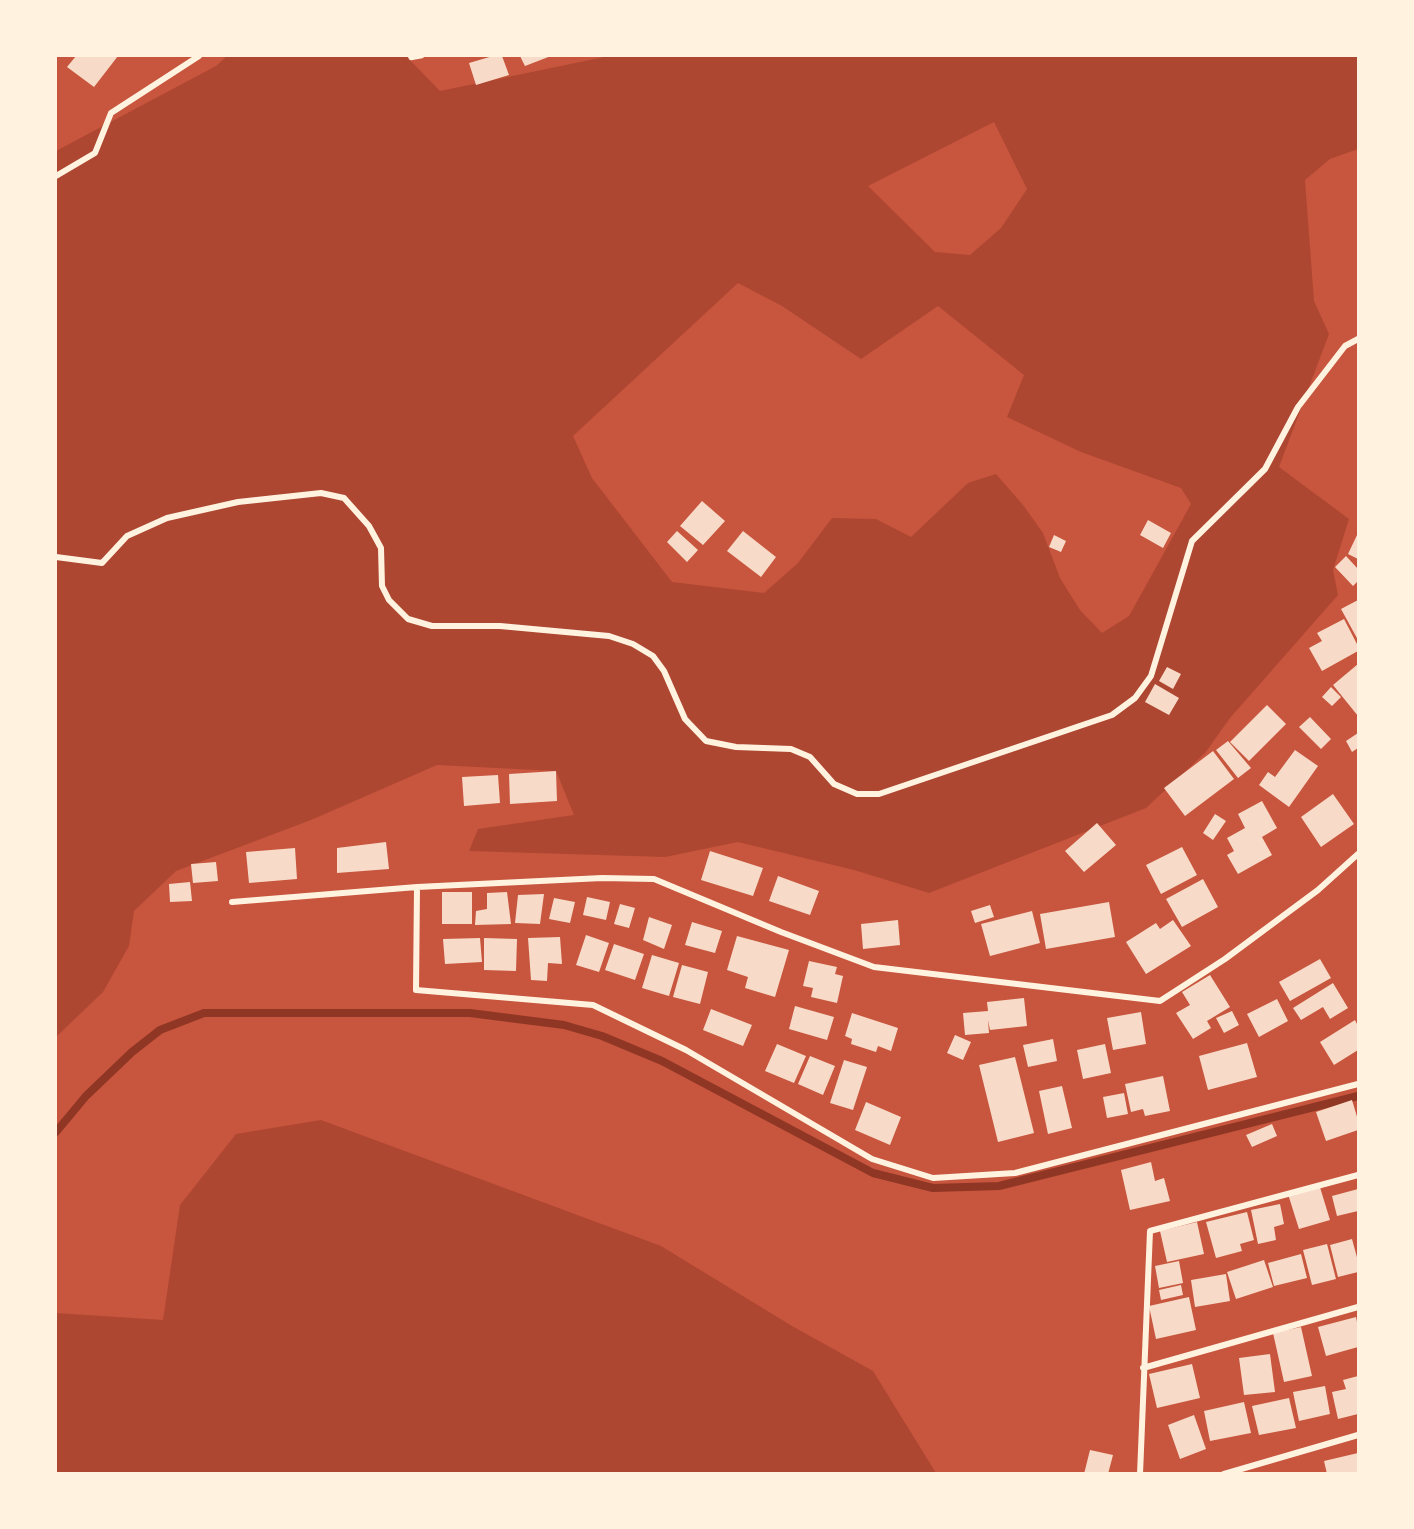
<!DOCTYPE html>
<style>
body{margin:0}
#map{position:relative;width:1414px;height:1529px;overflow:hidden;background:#c8553d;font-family:"Public Sans",sans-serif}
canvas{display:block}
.frame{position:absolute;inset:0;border:57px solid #fff3e0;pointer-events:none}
</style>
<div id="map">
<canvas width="1414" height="1529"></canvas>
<div class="frame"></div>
</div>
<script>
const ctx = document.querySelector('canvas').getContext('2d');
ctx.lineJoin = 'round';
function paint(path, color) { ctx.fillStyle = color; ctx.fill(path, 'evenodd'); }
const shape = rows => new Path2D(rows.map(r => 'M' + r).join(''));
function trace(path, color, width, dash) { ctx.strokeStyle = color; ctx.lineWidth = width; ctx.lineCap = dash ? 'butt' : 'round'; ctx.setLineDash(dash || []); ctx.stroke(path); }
paint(shape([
 [227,56,406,56,440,91,609,56,1358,56,1358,149,1330,159,1305,180,1314,301,1329,334,1279,467,1349,519,1333,570,1338,595,1230,718,1205,753,1146,808,929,893,854,870,738,842,665,857,469,851,478,829,574,815,556,771,437,765,311,820,176,871,134,911,129,946,103,992,56,1037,56,151,216,66],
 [994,122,1027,189,1001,228,970,255,935,252,868,186],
 [738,283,782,306,861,359,938,306,1024,375,1007,417,1081,452,1181,488,1191,504,1129,616,1102,633,1080,610,1060,578,1043,533,1023,505,996,474,968,483,911,537,876,519,832,518,798,563,764,593,672,582,592,478,573,436],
 [321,1120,661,1246,792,1326,873,1371,936,1473,56,1473,56,1313,163,1320,180,1205,236,1134]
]), '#ae4732');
trace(shape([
 [56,1132,86,1096,132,1052,160,1030,204,1013,470,1013,564,1025,602,1036,662,1061,873,1173,933,1188,999,1186,1358,1096]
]), '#8f3625', 8);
paint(shape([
 [76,56,118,56,94,87,67,67],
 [493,56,502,56,509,75,476,85,469,63],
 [520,56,551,56,525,66],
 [702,501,725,521,703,545,680,526],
 [1148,520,1171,533,1163,548,1140,535],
 [677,531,698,550,687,562,667,542],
 [743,531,776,557,761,577,727,551],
 [1358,533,1358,559,1348,554],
 [1054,535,1066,541,1061,552,1049,547],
 [1346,556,1358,569,1358,581,1353,586,1335,567],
 [1358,600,1358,640,1341,609],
 [1344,619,1358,646,1358,651,1322,671,1309,648,1322,641,1317,633],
 [1358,664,1358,716,1333,685],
 [1167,667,1181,674,1173,689,1159,681],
 [1155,684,1179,698,1169,715,1145,702],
 [1331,687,1341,697,1332,706,1322,697],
 [1267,705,1286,724,1249,761,1230,742],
 [1310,717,1331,739,1321,749,1299,727],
 [1358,733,1358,748,1352,752,1346,741],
 [1228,741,1251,768,1238,778,1216,750],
 [1295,750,1318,766,1289,807,1259,785,1268,772,1275,777],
 [1213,751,1234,779,1185,816,1164,788],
 [556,771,557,801,510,804,509,774],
 [498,775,500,803,464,806,462,777],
 [1333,794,1354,824,1321,847,1301,817],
 [1262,801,1277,828,1262,837,1272,855,1238,874,1227,855,1234,851,1227,838,1245,828,1238,814],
 [1215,814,1226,821,1213,840,1203,833],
 [1097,823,1116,845,1084,872,1065,851],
 [386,842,389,869,337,873,337,848],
 [1182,847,1197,875,1161,894,1146,865],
 [295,848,297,879,249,883,246,852],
 [710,851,763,868,753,896,701,880],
 [216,862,218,881,193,883,191,864],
 [778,876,819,891,810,915,769,901],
 [1203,879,1218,907,1182,927,1166,899],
 [190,882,192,901,170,902,169,884],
 [442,892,472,892,472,924,442,924],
 [507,892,511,924,475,925,476,911,487,909,487,893],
 [544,894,540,924,515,923,518,895],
 [587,897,610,902,606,920,583,915],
 [554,898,575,902,570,923,549,919],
 [1109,902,1115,937,1046,949,1040,914],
 [620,904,635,908,629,928,614,924],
 [990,905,994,917,975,923,971,911],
 [1032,911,1040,943,990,956,981,924],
 [649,917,672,925,664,949,643,940],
 [898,920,900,945,863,949,861,924],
 [1173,920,1191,946,1146,974,1126,942,1156,923,1160,929],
 [692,922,722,931,715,953,685,945],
 [586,935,609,943,599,972,576,965],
 [737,936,789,950,775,997,745,988,748,977,727,970],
 [560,937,562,964,548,963,547,981,531,980,528,938],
 [480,938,482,962,445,964,443,939],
 [484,938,517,939,516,971,484,970],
 [614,944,644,954,635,980,605,970],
 [652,955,679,963,669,996,642,988],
 [1320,959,1331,978,1290,1001,1279,982],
 [809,961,837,967,835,974,843,976,837,1003,811,997,813,988,803,986],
 [682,965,708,972,700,1004,673,997],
 [1210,975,1230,1007,1207,1021,1211,1028,1193,1039,1176,1013,1190,1005,1182,992],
 [1333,983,1348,1008,1330,1019,1323,1007,1301,1020,1293,1008],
 [1024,998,1027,1026,990,1030,988,1020,989,1033,965,1035,963,1013,988,1011,987,1002],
 [1277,999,1288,1021,1259,1037,1247,1014],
 [795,1006,834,1017,827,1040,789,1029],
 [711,1009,752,1025,743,1046,703,1030],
 [1232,1011,1239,1025,1224,1033,1216,1018],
 [1141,1012,1146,1044,1113,1050,1107,1018],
 [852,1013,898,1028,891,1051,878,1046,876,1052,851,1044,852,1039,845,1036],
 [1355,1020,1358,1026,1358,1050,1334,1065,1320,1042],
 [955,1035,971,1042,963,1060,947,1053],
 [1053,1039,1057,1061,1028,1067,1023,1045],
 [1247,1043,1257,1077,1208,1090,1199,1056],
 [777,1044,806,1056,794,1083,765,1071],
 [1105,1044,1111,1073,1083,1079,1077,1050],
 [810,1056,835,1066,823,1095,798,1084],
 [1015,1057,1034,1133,998,1142,979,1065],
 [844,1060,867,1067,853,1110,830,1103],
 [1163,1076,1170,1111,1145,1116,1143,1109,1131,1112,1125,1084],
 [1062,1086,1072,1128,1048,1134,1039,1091],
 [1124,1093,1128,1114,1107,1118,1103,1097],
 [1352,1100,1358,1120,1358,1130,1326,1141,1316,1112],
 [866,1102,901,1117,890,1145,855,1130],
 [1272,1124,1277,1136,1252,1147,1246,1135],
 [1151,1162,1155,1181,1164,1178,1170,1201,1130,1210,1121,1170],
 [1319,1184,1330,1220,1299,1229,1288,1194],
 [1358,1189,1358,1211,1337,1216,1332,1196],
 [1280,1204,1284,1224,1274,1227,1276,1240,1258,1244,1251,1210],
 [1247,1212,1254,1240,1240,1244,1242,1251,1216,1258,1206,1222],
 [1197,1222,1204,1254,1167,1262,1160,1231],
 [1352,1239,1358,1261,1358,1272,1338,1277,1330,1245],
 [1327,1244,1336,1279,1312,1285,1303,1250],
 [1301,1254,1307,1278,1274,1286,1268,1263],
 [1264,1260,1273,1287,1236,1299,1227,1272],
 [1179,1261,1183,1283,1159,1288,1155,1266],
 [1226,1274,1230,1301,1195,1307,1191,1280],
 [1181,1285,1183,1295,1161,1300,1159,1290],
 [1189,1297,1196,1330,1156,1339,1149,1306],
 [1356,1317,1358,1327,1358,1347,1326,1356,1318,1327],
 [1301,1327,1312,1376,1284,1382,1273,1333],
 [1270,1354,1275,1392,1244,1395,1239,1358],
 [1192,1364,1200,1398,1157,1408,1149,1374],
 [1358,1376,1358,1414,1338,1419,1332,1392,1346,1389,1343,1380],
 [1325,1386,1330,1414,1299,1421,1293,1392],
 [1289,1398,1296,1428,1259,1435,1252,1406],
 [1244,1402,1251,1433,1210,1441,1204,1411],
 [1194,1415,1206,1449,1180,1459,1168,1425],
 [1090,1450,1113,1455,1108,1474,1084,1474],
 [1358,1453,1358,1474,1327,1474,1324,1461]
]), '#f7dbc8');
trace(shape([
 [410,56,411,58,422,56]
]), '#fff3e0', 4.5);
trace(shape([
 [56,176,95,153,111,113,199,56],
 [56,557,102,563,127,536,167,518,238,502,321,493,344,498,369,526,381,548,382,586,389,600,408,619,432,626,500,626,609,636,633,644,653,656,664,671,685,719,706,741,736,747,791,749,810,757,834,784,857,794,879,794,1112,715,1135,698,1151,676,1192,541,1265,469,1298,407,1345,346,1358,339],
 [417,887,416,990,593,1005,686,1050,872,1159,933,1178,1015,1173,1358,1084],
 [232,902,417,887,602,878,654,879,781,932,874,967,1160,1001,1225,959,1318,890,1358,854],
 [1143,1368,1358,1307],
 [1140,1474,1150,1231,1358,1175],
 [1224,1474,1358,1435]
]), '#fff3e0', 6);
</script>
